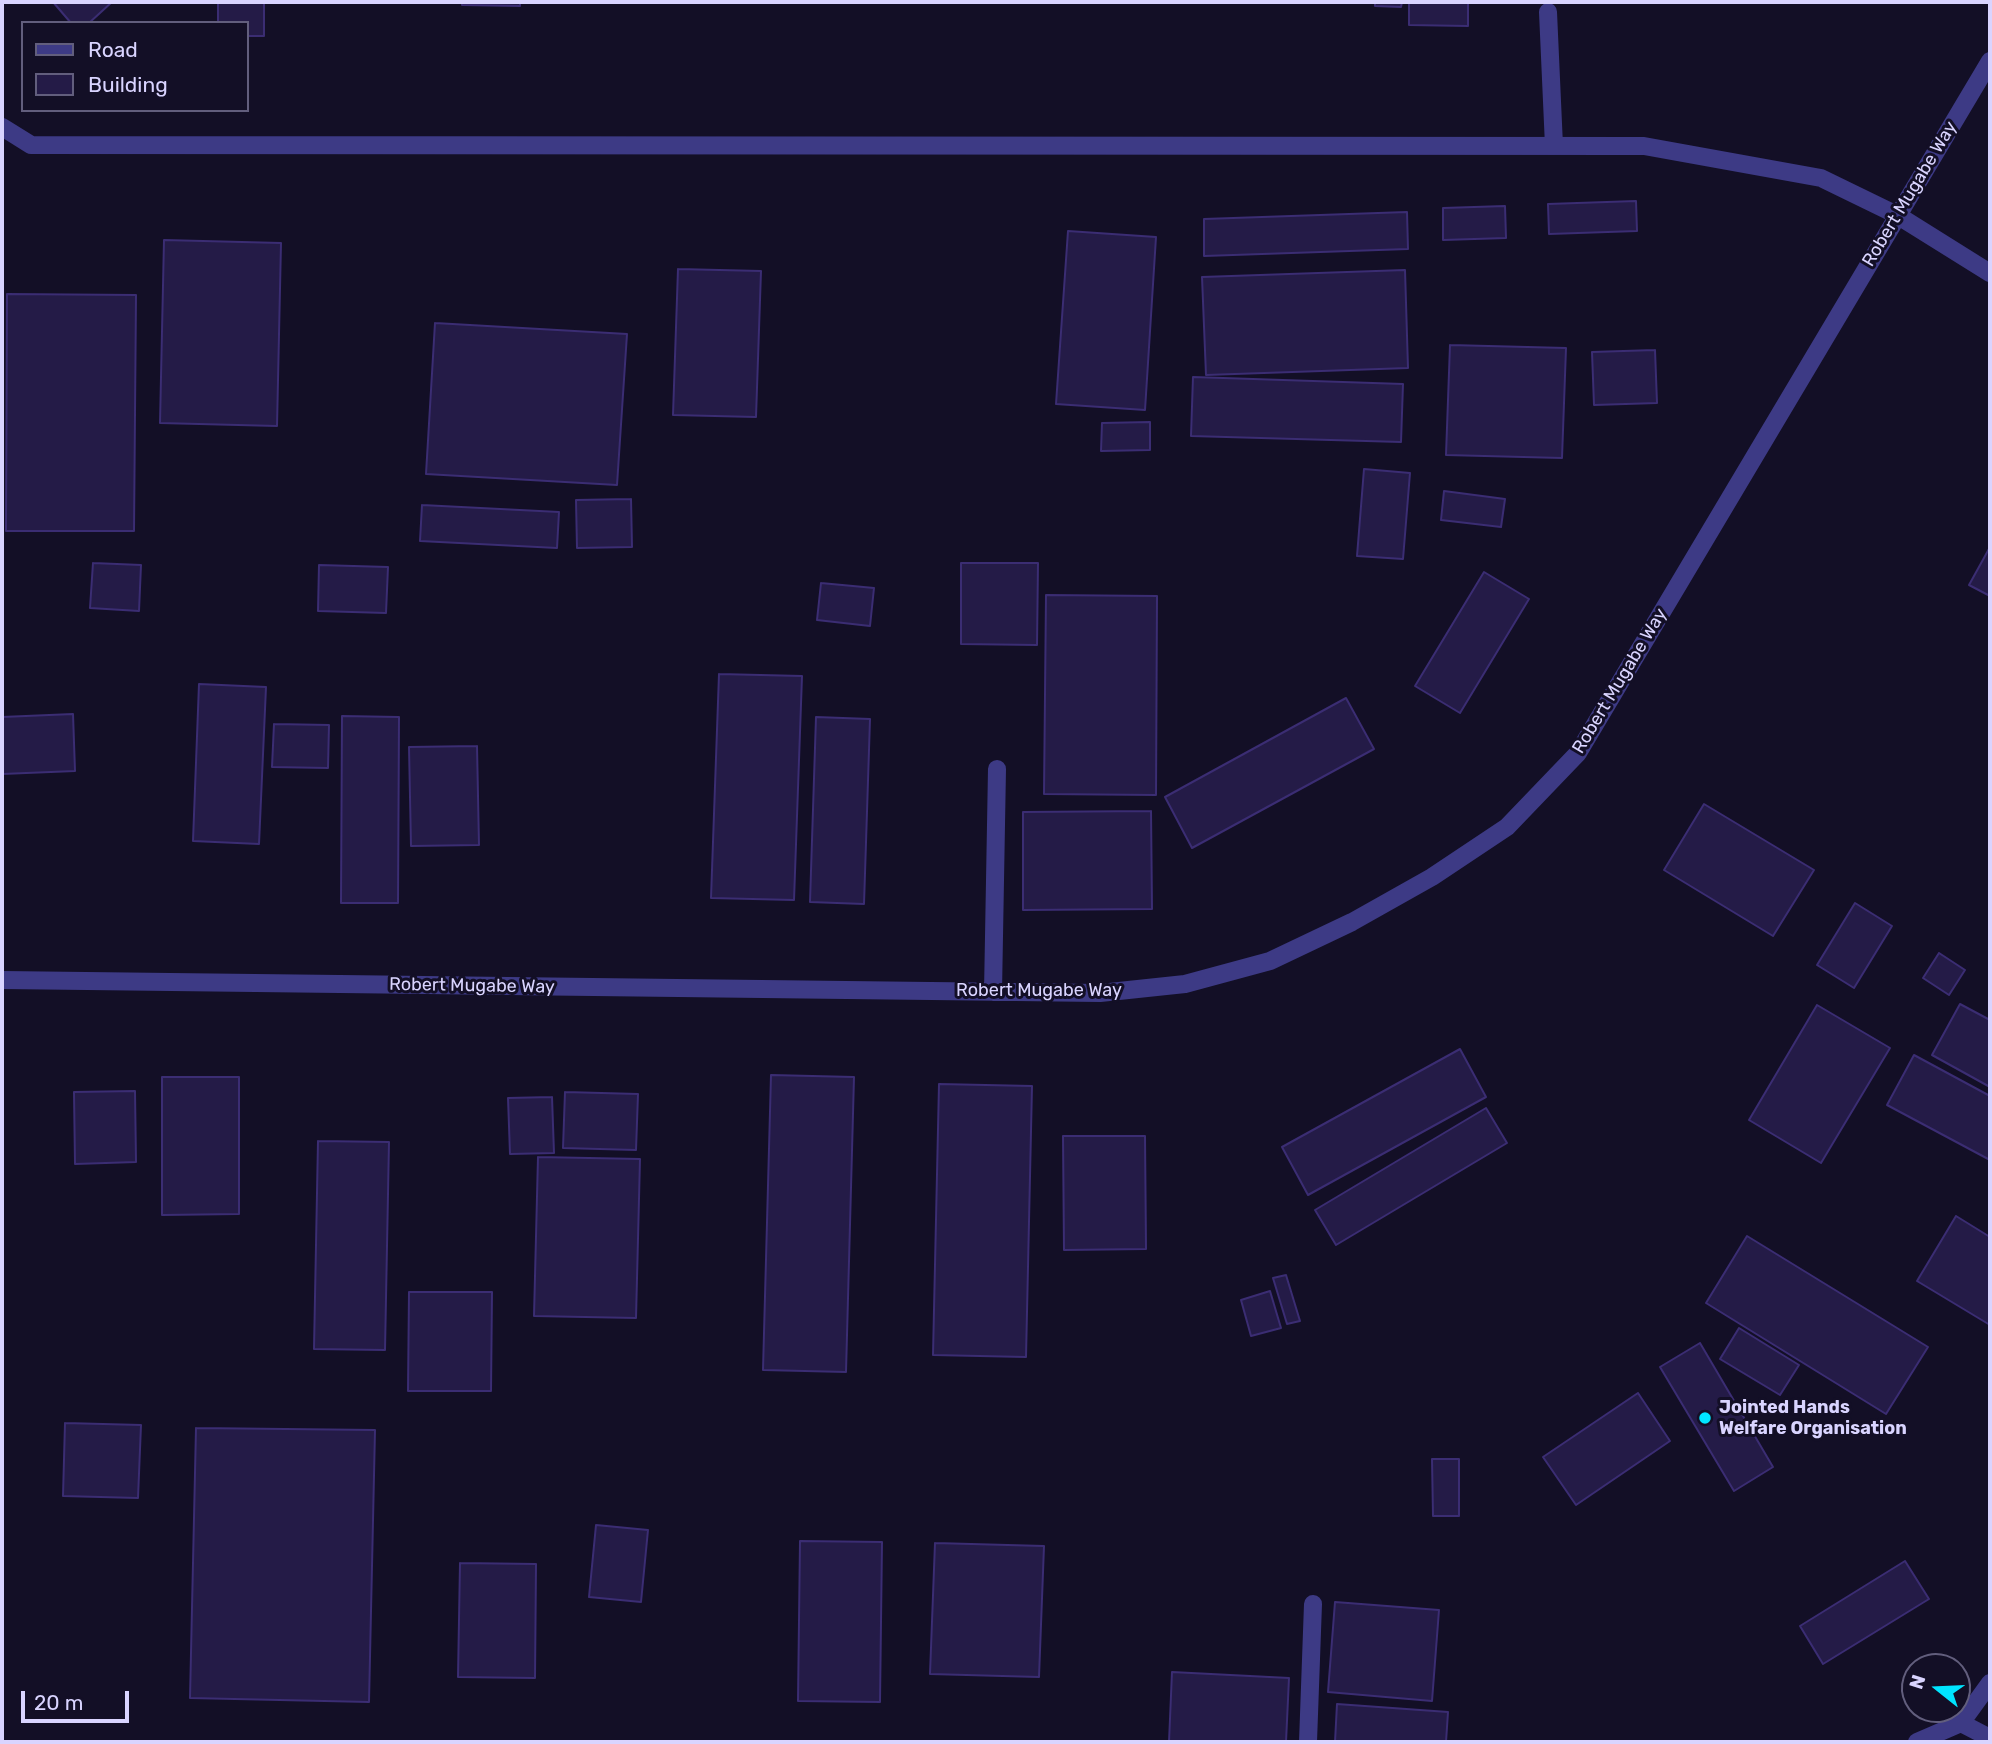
<!DOCTYPE html>
<style>
body{margin:0}
#map{position:relative;width:1992px;height:1744px;overflow:hidden;background:#130f26;font-family:Rubik,sans-serif}
canvas{display:block}
.frame{position:absolute;inset:0;border:4px solid #d9d4ff;pointer-events:none}
.legend{position:absolute;left:21px;top:21px;width:228px;height:91px;box-sizing:border-box;background:#130f26;border:2px solid #625e7d;margin:0;padding:9px 12px;list-style:none;font-size:21px;color:#d9d4ff}
.legend li{display:flex;align-items:center;gap:14px;height:35px}
.legend b{width:35px;border:2px solid #625e7d}
.north{position:absolute;left:1901px;top:1653px;width:70px;height:70px;box-sizing:border-box;background:#130f26;border:2px solid #625e7d;border-radius:50%;rotate:288deg;font-size:19px;font-weight:700;line-height:28px;text-align:center;color:#d9d4ff}
.north::after{content:'';display:block;margin:auto;width:24px;height:32px;background:#00e5ff;clip-path:polygon(50% 0,100% 100%,50% 72%,0 100%)}
.scale{position:absolute;left:21px;top:1691px;width:108px;height:32px;box-sizing:border-box;border:4px solid #d9d4ff;border-top:0;padding-left:9px;font-size:21px;line-height:24px;white-space:nowrap;color:#d9d4ff;-webkit-text-stroke:5px #130f26;paint-order:stroke}
</style>
<div id="map">
<canvas width="1992" height="1744"></canvas>
<div class="frame"></div>
<ul class="legend">
<li><b style="height:9px;background:#3d3a85"></b>Road</li>
<li><b style="height:19px;background:#241b47"></b>Building</li>
</ul>
<div class="north">N</div>
<div class="scale">20 m</div>
</div>
<script>
const ctx = document.querySelector('canvas').getContext('2d');
ctx.lineJoin = 'round';
function paint(path, color) { ctx.fillStyle = color; ctx.fill(path, 'evenodd'); }
const shape = rows => new Path2D(rows.map(r => 'M' + r).join(''));
function trace(path, color, width, dash) { ctx.strokeStyle = color; ctx.lineWidth = width; ctx.lineCap = dash ? 'butt' : 'round'; ctx.setLineDash(dash || []); ctx.stroke(path); }
function label(font, color, halo, rows, align = 'center') {
  ctx.font = font + ' Rubik,sans-serif'; ctx.lineWidth = 6; ctx.setLineDash([]); ctx.textBaseline = 'middle'; ctx.strokeStyle = halo; ctx.fillStyle = color; for (const [text, x, y, turn = 0] of rows) {
    ctx.save(); ctx.translate(x, y); ctx.rotate((+turn || 0) * Math.PI / 180); ctx.textAlign = isNaN(turn) ? turn : align; if (halo) ctx.strokeText(text, 0, 0); ctx.fillText(text, 0, 0); ctx.restore();
  }
}
const building = shape([
 [53,2,112,2,89,23,71,23,53,2],
 [218,2,264,2,264,36,247,36,247,23,218,23,218,2],
 [462,2,520,2,520,6,462,5,462,2],
 [1375,2,1402,2,1401,7,1375,6,1375,2],
 [1409,2,1468,2,1468,26,1409,25,1409,2],
 [1636,201,1637,231,1549,234,1548,204,1636,201],
 [1505,206,1506,238,1443,240,1443,208,1505,206],
 [1407,212,1408,249,1204,256,1204,219,1407,212],
 [1068,231,1156,237,1145,410,1056,404,1068,231],
 [164,240,281,243,277,426,160,423,164,240],
 [678,269,761,271,756,417,673,415,678,269],
 [1405,270,1408,368,1206,375,1202,277,1405,270],
 [7,294,136,295,134,531,6,531,7,294],
 [435,323,627,334,617,485,426,474,435,323],
 [1450,345,1566,348,1562,458,1446,455,1450,345],
 [1655,350,1657,403,1594,405,1592,352,1655,350],
 [1193,377,1403,384,1401,442,1191,436,1193,377],
 [1150,422,1150,450,1101,451,1102,423,1150,422],
 [1364,469,1410,473,1403,559,1357,556,1364,469],
 [1444,491,1505,499,1501,527,1441,520,1444,491],
 [631,499,632,547,577,548,576,500,631,499],
 [422,505,559,512,557,548,420,541,422,505],
 [1990,547,1990,596,1969,585,1990,547],
 [93,563,141,565,139,611,90,608,93,563],
 [961,563,1038,563,1037,645,961,644,961,563],
 [319,565,388,567,386,613,318,611,319,565],
 [1484,572,1529,599,1460,713,1415,686,1484,572],
 [821,583,874,588,870,626,817,620,821,583],
 [1046,595,1157,596,1156,795,1044,794,1046,595],
 [719,674,802,676,794,900,711,898,719,674],
 [199,684,266,687,259,844,193,841,199,684],
 [1346,698,1374,749,1192,848,1165,797,1346,698],
 [73,714,75,771,2,774,2,717,73,714],
 [342,716,399,717,398,903,341,903,342,716],
 [816,717,870,719,864,904,810,902,816,717],
 [274,724,329,725,328,768,272,767,274,724],
 [477,746,479,845,411,846,409,747,477,746],
 [1704,804,1814,870,1773,936,1664,870,1704,804],
 [1151,811,1152,909,1023,910,1023,812,1151,811],
 [1855,903,1892,926,1854,988,1817,965,1855,903],
 [1939,953,1965,970,1949,995,1923,978,1939,953],
 [1960,1004,1990,1020,1990,1087,1932,1055,1960,1004],
 [1817,1005,1890,1048,1821,1163,1749,1120,1817,1005],
 [1460,1049,1486,1097,1308,1195,1282,1147,1460,1049],
 [1914,1055,1990,1096,1990,1160,1887,1105,1914,1055],
 [771,1075,854,1077,846,1372,763,1370,771,1075],
 [162,1077,239,1077,239,1214,162,1215,162,1077],
 [939,1084,1032,1086,1026,1357,933,1355,939,1084],
 [135,1091,136,1162,75,1164,74,1092,135,1091],
 [565,1092,638,1094,636,1150,563,1148,565,1092],
 [552,1097,554,1153,510,1154,508,1098,552,1097],
 [1486,1108,1507,1143,1336,1245,1315,1210,1486,1108],
 [1063,1136,1145,1136,1146,1249,1064,1250,1063,1136],
 [318,1141,389,1142,385,1350,314,1349,318,1141],
 [538,1157,640,1159,636,1318,534,1316,538,1157],
 [1956,1216,1990,1237,1990,1325,1917,1281,1956,1216],
 [1747,1236,1928,1347,1886,1414,1706,1303,1747,1236],
 [1286,1275,1300,1321,1287,1324,1273,1278,1286,1275],
 [1270,1291,1281,1328,1251,1336,1241,1300,1270,1291],
 [409,1292,492,1292,491,1391,408,1391,409,1292],
 [1739,1328,1799,1365,1780,1395,1720,1359,1739,1328],
 [1700,1343,1773,1467,1734,1491,1660,1367,1700,1343],
 [1638,1393,1670,1441,1576,1505,1543,1457,1638,1393],
 [65,1423,141,1425,138,1498,63,1496,65,1423],
 [196,1428,375,1430,369,1702,190,1698,196,1428],
 [1432,1459,1459,1459,1459,1516,1433,1516,1432,1459],
 [596,1525,648,1530,641,1602,589,1597,596,1525],
 [800,1541,882,1542,880,1702,798,1701,800,1541],
 [935,1543,1044,1546,1039,1677,930,1674,935,1543],
 [1905,1561,1929,1599,1823,1664,1800,1626,1905,1561],
 [460,1563,536,1564,535,1678,458,1677,460,1563],
 [1335,1602,1439,1610,1432,1701,1328,1692,1335,1602],
 [1172,1672,1289,1678,1286,1742,1169,1742,1172,1672],
 [1337,1704,1448,1712,1446,1742,1335,1742,1337,1704]
]);
paint(building, '#241b47');
trace(building, '#3b2d73', 2);
trace(shape([
 [1548,12,1554,146],
 [2,127,31,145,1644,146,1821,178,1897,215,1990,273],
 [2,980,1100,993,1185,984,1270,961,1352,922,1432,877,1507,827,1578,753,1990,61],
 [993,992,997,769],
 [1961,1723,1990,1738],
 [1308,1742,1313,1604],
 [1917,1742,1961,1723,1990,1683]
]), '#3d3a85', 18);
for (const [x, y, r, color] of [
 [1705,1418,7,"#00e5ff"]
]) { const dot = new Path2D(); dot.arc(x, y, r, 0, 2 * Math.PI); ctx.fillStyle = color; ctx.fill(dot); trace(dot, '#130f26', 2.5); }
label('18px', '#d9d4ff', '#130f26', [
 ["Robert Mugabe Way",1910,194,-59],
 ["Robert Mugabe Way",1620,681,-59],
 ["Robert Mugabe Way",472,986,1],
 ["Robert Mugabe Way",1039,991]
]);
label('bold 18px', '#d9d4ff', '#130f26', [
 ["Jointed Hands",1719,1408],
 ["Welfare Organisation",1719,1429]
], 'left');
</script>
